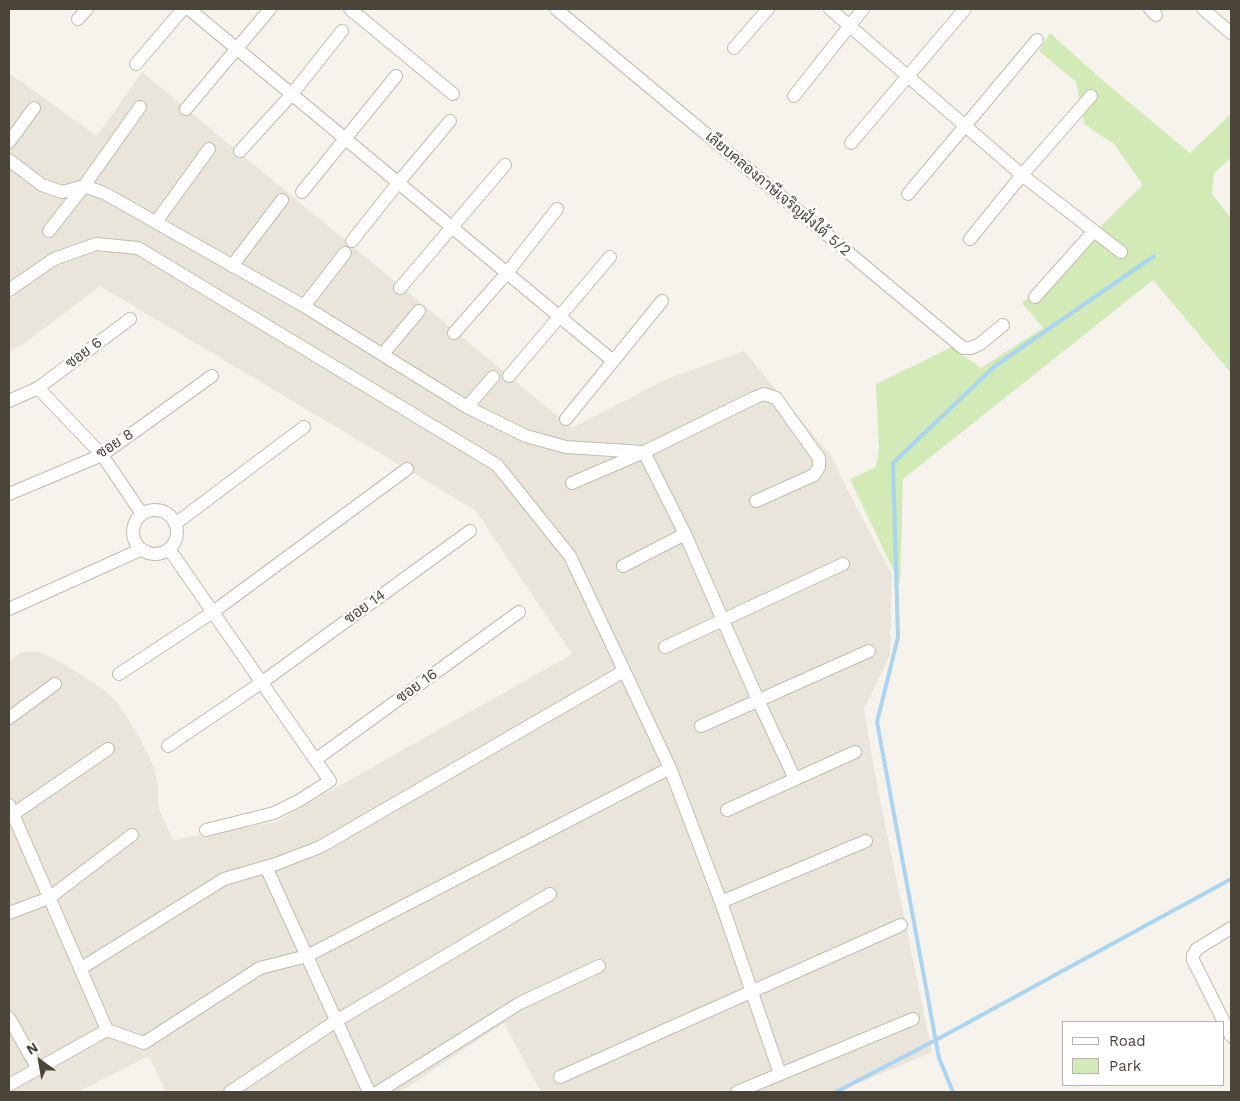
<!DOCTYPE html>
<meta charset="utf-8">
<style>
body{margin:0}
#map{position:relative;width:1240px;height:1101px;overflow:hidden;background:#f6f3ec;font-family:"Work Sans",sans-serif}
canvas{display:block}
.frame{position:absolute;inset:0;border:10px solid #4b4439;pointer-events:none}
.legend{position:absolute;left:1062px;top:1021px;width:162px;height:65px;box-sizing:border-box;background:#fff;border:1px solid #b7b4b0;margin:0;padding:6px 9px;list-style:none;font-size:15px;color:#4b4439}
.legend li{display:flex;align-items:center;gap:10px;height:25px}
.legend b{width:25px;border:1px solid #b7b4b0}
.north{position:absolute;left:15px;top:1036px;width:50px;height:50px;-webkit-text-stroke:4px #fff;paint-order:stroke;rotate:328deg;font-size:14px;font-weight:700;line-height:20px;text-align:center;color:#4b4439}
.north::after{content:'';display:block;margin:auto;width:18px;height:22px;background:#4b4439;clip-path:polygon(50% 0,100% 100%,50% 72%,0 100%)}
</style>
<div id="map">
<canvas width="1240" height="1101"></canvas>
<div class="frame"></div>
<ul class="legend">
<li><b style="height:6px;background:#fff"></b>Road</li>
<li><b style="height:14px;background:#d2eab5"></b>Park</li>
</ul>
<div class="north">N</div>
</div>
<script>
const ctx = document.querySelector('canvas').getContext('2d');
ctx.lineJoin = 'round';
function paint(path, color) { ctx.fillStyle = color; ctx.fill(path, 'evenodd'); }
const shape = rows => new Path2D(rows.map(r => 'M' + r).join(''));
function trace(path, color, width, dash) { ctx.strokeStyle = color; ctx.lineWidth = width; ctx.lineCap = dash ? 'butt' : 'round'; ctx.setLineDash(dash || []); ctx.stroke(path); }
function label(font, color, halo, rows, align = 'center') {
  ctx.font = font + ' "Work Sans",Sarabun,sans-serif'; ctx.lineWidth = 5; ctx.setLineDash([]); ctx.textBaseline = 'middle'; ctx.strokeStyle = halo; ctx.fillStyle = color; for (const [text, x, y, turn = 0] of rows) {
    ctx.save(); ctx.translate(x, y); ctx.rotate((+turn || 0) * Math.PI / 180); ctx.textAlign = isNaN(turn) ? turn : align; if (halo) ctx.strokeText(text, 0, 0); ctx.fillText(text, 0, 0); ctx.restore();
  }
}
paint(shape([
 [142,72,572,428,664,380,744,351,832,457,845,485,892,575,890,655,864,709,877,785,932,1052,838,1092,541,1092,504,1023,400,1092,166,1092,149,1056,78,1092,9,1092,9,661,22,652,40,652,66,665,104,690,116,701,137,733,152,763,157,779,159,809,173,840,276,822,572,654,475,510,100,286,24,344,9,351,9,73,97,136]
]), '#eae5da');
paint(shape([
 [1050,33,1100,78,1190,153,1231,114,1231,158,1214,173,1212,194,1231,218,1231,373,1153,280,903,479,900,584,850,479,876,467,879,448,876,384,952,347,981,368,1043,328,1022,303,1143,185,1114,144,1084,124,1076,82,1039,51]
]), '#d2eab5');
trace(shape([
 [836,1092,936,1040,1231,879],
 [953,1092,939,1058,877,722,898,637,893,463,995,366,1154,256]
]), '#a9d4f2', 4);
const minor = shape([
 [189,9,613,361],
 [350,9,453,94],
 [556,9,963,348,971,348,980,344,1003,325],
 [830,9,1022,175,1121,252],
 [1150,9,1156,15],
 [1203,9,1231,33],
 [78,19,87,9],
 [734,48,768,9],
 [136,64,183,9],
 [794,96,863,9],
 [186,109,270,9],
 [9,142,34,108],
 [851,143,965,9],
 [240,151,292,94,342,31],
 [9,160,42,185,62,192,84,186,104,193,304,306,467,407,526,436,566,447,644,452,685,534,758,700,795,779],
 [302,192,396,76],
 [908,194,1037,40],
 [156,222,209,149],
 [49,231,84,186,140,107],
 [970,239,1022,175,1091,96],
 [352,241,398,183,450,121],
 [232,266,282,200],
 [400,288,505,165],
 [9,290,54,259,96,244,138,248,497,465,570,556,670,768,721,902,780,1074],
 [1035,297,1094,231],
 [304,306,345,253],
 [454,333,507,273,557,209],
 [383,354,419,311],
 [509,376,610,257],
 [38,388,102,455,142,514],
 [9,401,38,388,130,319],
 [467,407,493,377],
 [566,419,662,301],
 [572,483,644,452,754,398,764,394,776,398,819,458,819,467,814,475,756,501],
 [9,494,102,455,212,376],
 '133 532a22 22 0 1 1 44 0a22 22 0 1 1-44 0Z',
 [175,524,304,427],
 [169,549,330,781,300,800,274,813,206,830],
 [623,566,685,534],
 [9,609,140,550],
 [665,647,843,564],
 [119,674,213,612,407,469],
 [9,718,55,684],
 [701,726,869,651],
 [168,746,261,683,470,531],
 [315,760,519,612],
 [9,805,107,1030,144,1043,260,968,307,956,670,768],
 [727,810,855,752],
 [9,817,108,749],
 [266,867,369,1092],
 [721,902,866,841],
 [9,913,49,898,132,835],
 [1231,928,1197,949,1193,955,1193,960,1231,1036],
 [80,969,224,879,276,864,320,847,624,671],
 [9,1018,38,1069],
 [560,1077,901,925],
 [9,1085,107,1030],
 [230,1092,336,1021,550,894],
 [378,1092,520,1003,599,966],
 [737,1092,913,1019]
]);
trace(minor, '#c2bbae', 14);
trace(minor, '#fff', 12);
label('15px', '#4b4439', '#fff', [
 ["เลียบคลองภาษีเจริญฝั่งใต้ 5/2",778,194,40],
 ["ซอย 6",84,353,-37],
 ["ซอย 8",115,444,-33],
 ["ซอย 14",365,607,-36],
 ["ซอย 16",417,686,-36]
]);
</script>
